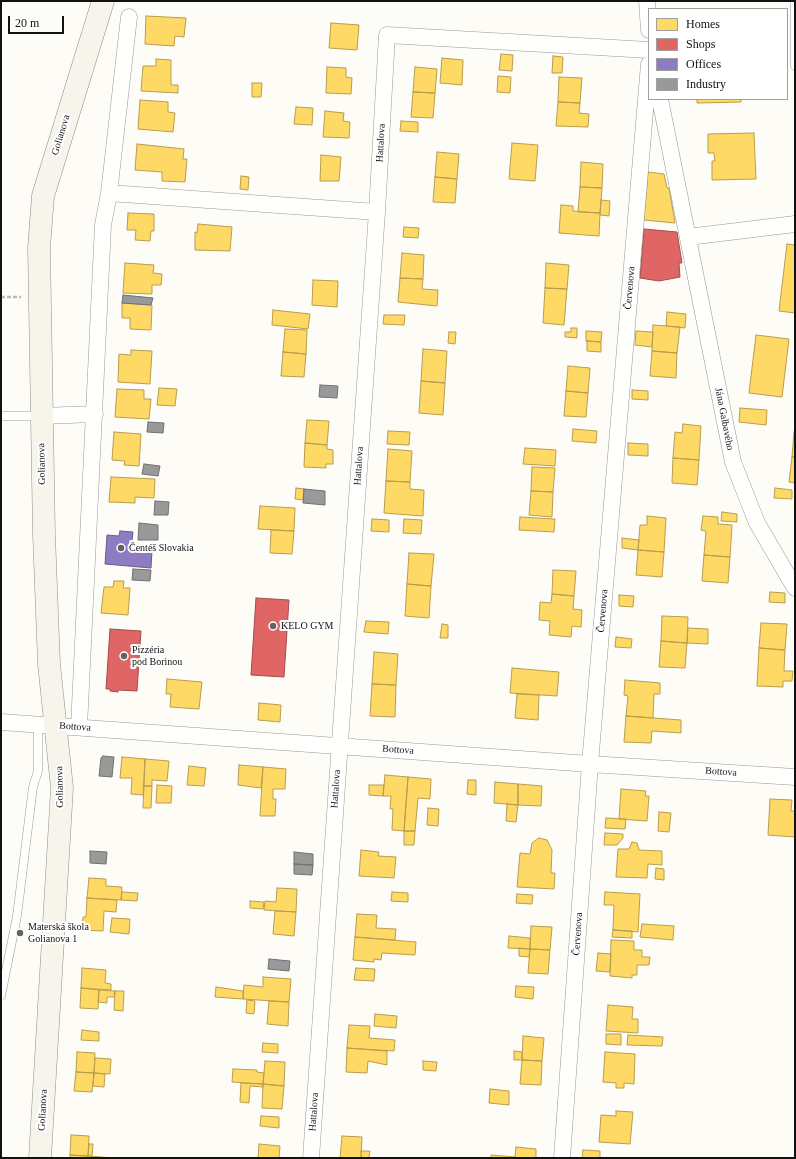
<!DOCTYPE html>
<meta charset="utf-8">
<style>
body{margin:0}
#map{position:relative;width:796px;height:1159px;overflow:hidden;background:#fdfcf7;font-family:Georgia,serif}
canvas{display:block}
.frame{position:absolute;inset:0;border:2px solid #111;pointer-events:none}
.legend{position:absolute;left:648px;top:8px;width:140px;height:92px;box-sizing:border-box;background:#fff;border:1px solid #a0a0a0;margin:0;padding:5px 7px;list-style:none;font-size:12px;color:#111}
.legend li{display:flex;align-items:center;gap:8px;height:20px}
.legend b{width:20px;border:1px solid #a0a0a0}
.scale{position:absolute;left:8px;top:16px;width:56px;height:18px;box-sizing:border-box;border:2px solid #111;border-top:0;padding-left:5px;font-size:12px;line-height:14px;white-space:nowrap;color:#111;-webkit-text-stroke:3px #fff;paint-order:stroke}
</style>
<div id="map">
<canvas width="796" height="1159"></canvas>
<div class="frame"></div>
<ul class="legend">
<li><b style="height:11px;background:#ffd966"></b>Homes</li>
<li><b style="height:11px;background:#e06666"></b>Shops</li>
<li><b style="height:11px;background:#8e7cc3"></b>Offices</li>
<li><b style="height:11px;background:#999"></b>Industry</li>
</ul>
<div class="scale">20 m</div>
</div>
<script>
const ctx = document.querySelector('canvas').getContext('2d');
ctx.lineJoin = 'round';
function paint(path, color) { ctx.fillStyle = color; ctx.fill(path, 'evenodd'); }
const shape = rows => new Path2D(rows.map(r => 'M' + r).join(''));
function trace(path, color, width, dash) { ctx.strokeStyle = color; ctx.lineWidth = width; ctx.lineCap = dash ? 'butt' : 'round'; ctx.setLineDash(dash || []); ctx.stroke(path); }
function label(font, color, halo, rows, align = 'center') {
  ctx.font = font + ' Georgia,serif'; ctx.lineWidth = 4; ctx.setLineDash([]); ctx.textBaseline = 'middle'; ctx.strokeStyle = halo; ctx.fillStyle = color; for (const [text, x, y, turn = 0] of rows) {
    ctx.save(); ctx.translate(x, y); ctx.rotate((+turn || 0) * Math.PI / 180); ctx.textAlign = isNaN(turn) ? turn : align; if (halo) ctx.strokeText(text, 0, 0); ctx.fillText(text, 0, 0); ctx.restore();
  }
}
const homes = shape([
 [146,16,186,18,184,37,175,36,174,46,145,44,146,16],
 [331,23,359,25,357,50,329,48,331,23],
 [501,54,513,55,512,71,499,70,501,54],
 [553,56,563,57,562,73,552,73,553,56],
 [442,58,463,60,462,85,440,83,442,58],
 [156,59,171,60,171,85,178,85,178,93,141,91,143,66,156,66,156,59],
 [327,67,346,68,346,77,352,78,351,94,326,93,327,67],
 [415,67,437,69,435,93,413,92,415,67],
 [498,76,511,77,510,93,497,92,498,76],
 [559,77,582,78,580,103,558,102,559,77],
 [252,83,262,83,261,97,252,97,252,83],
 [413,92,435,93,433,118,411,117,413,92],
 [697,99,741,99,741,102,697,103,697,99],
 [140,100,168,102,168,112,175,113,173,132,138,129,140,100],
 [558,102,580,103,579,113,589,114,588,127,556,126,558,102],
 [296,107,313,108,312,125,294,124,296,107],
 [325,111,344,113,343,121,350,122,349,138,323,137,325,111],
 [401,121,418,122,418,132,400,131,401,121],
 [754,133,756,179,712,180,712,161,715,161,714,153,708,153,708,134,754,133],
 [512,143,538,145,535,181,509,179,512,143],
 [137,144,184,149,183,159,187,159,185,182,162,181,162,172,135,170,137,144],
 [437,152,459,154,457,179,435,177,437,152],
 [321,155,341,157,339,181,320,181,321,155],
 [581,162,603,164,602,188,580,187,581,162],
 [648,172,664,174,667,188,669,188,675,223,644,220,648,172],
 [241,176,249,177,248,190,240,189,241,176],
 [435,177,457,179,455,203,433,202,435,177],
 [580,187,602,188,600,213,578,212,580,187],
 [601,200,610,201,609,216,600,215,601,200],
 [561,205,573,206,573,211,600,213,599,236,559,233,561,205],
 [128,213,154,214,154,231,151,231,150,241,135,240,136,230,127,230,128,213],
 [198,224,232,227,230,251,195,250,195,232,197,233,198,224],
 [404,227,419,228,418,238,403,237,404,227],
 [787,244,795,245,795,313,779,311,787,244],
 [402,253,424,255,423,279,400,278,402,253],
 [125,263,154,265,153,273,162,274,161,285,152,285,152,294,123,293,125,263],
 [546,263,569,265,567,289,545,288,546,263],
 [400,278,423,279,422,289,438,290,437,306,398,302,400,278],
 [313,280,338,281,337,307,312,305,313,280],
 [545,288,567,289,564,325,543,323,545,288],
 [122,303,152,305,151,330,130,329,130,318,122,318,122,303],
 [273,310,310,314,308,329,272,325,273,310],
 [667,312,686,314,685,328,666,326,667,312],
 [384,315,405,315,404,325,383,324,384,315],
 [653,325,680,327,677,353,652,351,653,325],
 [571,328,577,328,577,338,565,337,565,332,571,332,571,328],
 [285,329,307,330,306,354,283,352,285,329],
 [586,331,602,332,601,342,586,341,586,331],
 [636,331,653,332,652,347,635,345,636,331],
 [449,332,456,332,455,344,448,343,449,332],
 [756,335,789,339,782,397,749,393,756,335],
 [587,341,601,342,601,352,587,351,587,341],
 [423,349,447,351,445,383,421,381,423,349],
 [131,350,152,351,150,384,118,382,119,354,131,355,131,350],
 [652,351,677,353,676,378,650,376,652,351],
 [283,352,306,354,304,377,281,376,283,352],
 [568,366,590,368,588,393,566,391,568,366],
 [421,381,445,383,443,415,419,413,421,381],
 [159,388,177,389,175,406,157,405,159,388],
 [117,389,144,390,144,399,151,399,149,419,115,417,117,389],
 [632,390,648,391,648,400,632,399,632,390],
 [566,391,588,393,586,417,564,416,566,391],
 [740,408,767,410,766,425,739,422,740,408],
 [307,420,329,421,327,445,305,443,307,420],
 [683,424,701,426,699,460,673,458,675,432,682,433,683,424],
 [573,429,597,431,596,443,572,441,573,429],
 [388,431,410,432,409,445,387,444,388,431],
 [114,432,141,434,139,466,124,465,125,461,112,460,114,432],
 [794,432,795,432,795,457,792,457,794,432],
 [305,443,327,445,327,449,333,450,333,464,326,464,326,468,304,467,305,443],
 [628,443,648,444,648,456,628,455,628,443],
 [525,448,556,450,555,466,523,464,525,448],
 [388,449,412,451,410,482,386,481,388,449],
 [792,457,795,457,795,483,789,482,792,457],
 [673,458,699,460,697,485,672,483,673,458],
 [532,467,555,468,553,492,531,491,532,467],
 [111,477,155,479,154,498,135,497,135,503,109,502,111,477],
 [386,481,410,482,410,489,424,490,423,516,384,513,386,481],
 [296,488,304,489,303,500,295,499,296,488],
 [775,488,792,490,792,499,774,498,775,488],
 [531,491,553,492,552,517,529,515,531,491],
 [260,506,295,508,294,531,258,529,260,506],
 [722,512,737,514,737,522,721,521,722,512],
 [647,516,666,518,664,552,638,550,640,525,647,525,647,516],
 [703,516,718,517,718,524,732,525,730,557,704,555,706,531,701,530,703,516],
 [520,517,555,519,554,532,519,530,520,517],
 [372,519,389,520,389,532,371,531,372,519],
 [404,519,422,520,421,534,403,533,404,519],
 [271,530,294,531,292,554,270,553,271,530],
 [622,538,639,540,638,550,622,548,622,538],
 [638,550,664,552,662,577,636,575,638,550],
 [409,553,434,554,431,586,407,584,409,553],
 [704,555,730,557,728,583,702,581,704,555],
 [553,570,576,571,574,596,552,594,553,570],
 [114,581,124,581,123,588,130,588,128,615,101,613,104,587,113,587,114,581],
 [407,584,431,586,429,618,405,616,407,584],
 [770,592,785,593,785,603,769,602,770,592],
 [552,594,574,596,573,609,582,610,581,627,572,626,571,637,549,635,550,621,539,620,540,602,551,603,552,594],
 [619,595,634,596,633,607,619,606,619,595],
 [662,616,688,617,687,643,661,641,662,616],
 [366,621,389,622,388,634,364,632,366,621],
 [761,623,787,624,785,650,759,648,761,623],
 [442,624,448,625,448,638,440,638,442,624],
 [688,628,708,629,708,644,687,643,688,628],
 [616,637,632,639,631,648,615,647,616,637],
 [661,641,687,643,685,668,659,667,661,641],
 [759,648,785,650,784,671,793,671,792,681,783,681,783,687,757,686,759,648],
 [374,652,398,654,396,685,372,684,374,652],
 [512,668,559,672,557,696,510,693,512,668],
 [167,679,202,682,199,709,170,707,171,694,166,694,167,679],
 [625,680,660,683,660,694,654,694,653,718,626,716,628,696,624,695,625,680],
 [372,684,396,685,395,717,370,716,372,684],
 [517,694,539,695,538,720,515,718,517,694],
 [259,703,281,705,280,722,258,720,259,703],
 [626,716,681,720,681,733,652,731,651,743,624,742,626,716],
 [122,757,145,759,143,795,131,794,132,778,120,778,122,757],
 [145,759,169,761,167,781,152,780,152,786,144,786,145,759],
 [239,765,263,767,261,788,238,785,239,765],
 [189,766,206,768,204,786,187,785,189,766],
 [263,767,286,769,285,789,273,789,273,799,276,799,275,816,260,816,263,767],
 [385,775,408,777,404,831,392,830,393,809,390,809,391,796,383,796,385,775],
 [408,777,431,779,430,799,418,798,415,831,404,831,408,777],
 [468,780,476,780,476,795,467,794,468,780],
 [495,782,518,784,518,805,494,803,495,782],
 [518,784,542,786,541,806,518,805,518,784],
 [157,785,172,786,171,803,156,803,157,785],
 [369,785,384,785,383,796,369,795,369,785],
 [144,786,152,786,151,808,143,808,144,786],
 [621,789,646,791,645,796,649,796,647,821,619,819,621,789],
 [770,799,792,800,791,811,795,811,795,837,768,835,770,799],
 [507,804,518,805,516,822,506,821,507,804],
 [428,808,439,809,438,826,427,825,428,808],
 [659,812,671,813,669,832,658,831,659,812],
 [606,818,626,819,625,829,605,828,606,818],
 [404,831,415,831,414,845,404,845,404,831],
 [605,833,623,834,623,838,617,845,604,845,605,833],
 [539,838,547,840,552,850,551,873,555,873,554,889,517,887,520,853,530,854,532,843,539,838],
 [632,842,637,843,639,850,662,851,662,865,648,864,647,878,616,877,618,849,629,849,632,842],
 [361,850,379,852,378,856,396,857,394,878,359,876,361,850],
 [656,868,664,869,664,880,655,879,656,868],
 [89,878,106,879,106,886,122,887,121,900,87,898,89,878],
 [277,888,297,889,296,912,264,910,265,901,276,902,277,888],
 [122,892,138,893,137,901,121,900,122,892],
 [392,892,408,893,408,902,391,901,392,892],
 [605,892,640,894,638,932,613,930,614,905,604,905,605,892],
 [517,894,533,895,532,904,516,903,517,894],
 [87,898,117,900,116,912,104,911,103,931,82,930,83,917,86,917,87,898],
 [250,901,264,902,263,909,250,908,250,901],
 [275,911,296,912,294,936,273,934,275,911],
 [357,914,377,915,376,928,396,929,395,940,355,937,357,914],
 [112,918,130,919,129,934,110,932,112,918],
 [642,924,674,926,673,940,640,937,642,924],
 [531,926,552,927,550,950,530,949,531,926],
 [613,930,632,931,632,938,612,937,613,930],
 [509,936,530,938,530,949,508,948,509,936],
 [355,937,416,942,415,955,382,953,381,960,374,959,374,962,353,960,355,937],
 [611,940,634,941,634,950,642,950,642,957,650,957,649,965,637,965,637,975,632,975,632,978,610,976,611,940],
 [519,948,530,949,529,957,519,956,519,948],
 [530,949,550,950,548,974,528,973,530,949],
 [598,953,611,954,610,972,596,971,598,953],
 [82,968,106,970,105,983,111,984,111,990,81,988,82,968],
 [356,968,375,969,374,981,354,980,356,968],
 [263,977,291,979,289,1002,243,999,244,985,263,987,263,977],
 [516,986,534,987,533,999,515,997,516,986],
 [216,987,243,991,243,999,215,997,216,987],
 [81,988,99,990,98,1009,80,1008,81,988],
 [99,990,115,991,114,997,107,997,107,1003,98,1002,99,990],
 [115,991,124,991,123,1011,114,1010,115,991],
 [247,1000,255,1001,254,1014,246,1013,247,1000],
 [269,1001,289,1002,288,1026,267,1024,269,1001],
 [608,1005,633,1007,632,1019,638,1019,638,1033,606,1031,608,1005],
 [375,1014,397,1016,396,1028,374,1026,375,1014],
 [349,1025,370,1026,369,1038,395,1040,394,1051,347,1048,349,1025],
 [82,1030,99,1032,99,1041,81,1040,82,1030],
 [606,1034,621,1034,621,1045,606,1044,606,1034],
 [628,1035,663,1037,662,1046,627,1045,628,1035],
 [523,1036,544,1038,542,1061,522,1060,523,1036],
 [263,1043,278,1044,278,1053,262,1052,263,1043],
 [347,1048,387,1051,387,1065,368,1061,367,1073,346,1072,347,1048],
 [514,1051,522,1052,522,1060,514,1060,514,1051],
 [77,1052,95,1053,94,1073,76,1072,77,1052],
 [605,1052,635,1054,634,1084,624,1083,624,1088,616,1088,616,1083,603,1082,605,1052],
 [95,1058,111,1059,110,1074,94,1073,95,1058],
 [522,1060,542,1061,541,1085,520,1084,522,1060],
 [265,1061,285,1062,284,1086,263,1084,265,1061],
 [423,1061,437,1062,436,1071,423,1070,423,1061],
 [233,1069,257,1070,257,1072,264,1073,263,1084,232,1082,233,1069],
 [76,1072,94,1073,92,1092,74,1091,76,1072],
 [94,1073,105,1074,104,1087,93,1086,94,1073],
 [241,1083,263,1084,263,1087,250,1086,249,1103,240,1102,241,1083],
 [263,1084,284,1086,282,1109,262,1108,263,1084],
 [490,1089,509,1091,509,1105,489,1103,490,1089],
 [616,1111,633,1112,630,1144,599,1142,601,1115,616,1116,616,1111],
 [261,1116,279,1117,279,1128,260,1126,261,1116],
 [71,1135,89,1136,88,1156,70,1155,71,1135],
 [342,1136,362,1137,361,1158,340,1158,342,1136],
 [89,1144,93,1144,92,1156,88,1156,89,1144],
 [259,1144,280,1146,279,1158,258,1158,259,1144],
 [516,1147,536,1149,536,1158,491,1158,491,1155,515,1157,516,1147],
 [583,1150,600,1151,600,1158,582,1158,583,1150],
 [361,1151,370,1151,369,1158,361,1158,361,1151],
 [70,1155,88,1156,114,1158,70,1158,70,1155]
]);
paint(homes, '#ffd966');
trace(homes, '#b89d4c', 1);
const shops = shape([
 [644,229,677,232,682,263,679,263,680,277,659,281,640,278,644,229],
 [256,598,289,600,284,677,251,675,256,598],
 [110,629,141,631,137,691,118,690,118,692,110,691,110,689,106,689,110,629]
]);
paint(shops, '#e06666');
trace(shops, '#a24c4c', 1);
const offices = shape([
 [120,531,133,532,131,549,152,550,151,568,105,564,107,535,119,536,120,531]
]);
paint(offices, '#8e7cc3');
trace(offices, '#685c8e', 1);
const industry = shape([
 [123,295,153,298,151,305,122,303,123,295],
 [320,385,338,386,337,398,319,397,320,385],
 [148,422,164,423,163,433,147,432,148,422],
 [144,464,160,466,158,476,142,474,144,464],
 [304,489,325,491,325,505,303,503,304,489],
 [155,501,169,502,168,515,154,515,155,501],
 [139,523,158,525,158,540,138,540,139,523],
 [133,569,151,570,150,581,132,580,133,569],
 [103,756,114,757,112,777,99,776,101,758,103,756],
 [90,851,107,852,106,864,90,863,90,851],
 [294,852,313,854,313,865,294,864,294,852],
 [294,864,313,865,312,875,294,874,294,864],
 [269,959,290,961,289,971,268,969,269,959]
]);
paint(industry, '#999');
trace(industry, '#707070', 1);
const lane = shape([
 [795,66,795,1],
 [1,416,40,416],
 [1,996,17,916,33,787,38,771,38,724]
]);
const street = shape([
 [647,1,649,30],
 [660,99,733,462,757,523,795,588],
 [109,193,377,212],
 [688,237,795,224],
 [41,416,95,414],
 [1,722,590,764,795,777],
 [79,727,103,225,109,193,129,17],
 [311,1158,377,212,387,35,649,50],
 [562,1158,590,764,649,64]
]);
const secondary = shape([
 [40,1158,62,788,49,664,44,535,39,248,43,196,103,1]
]);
trace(lane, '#979795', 9);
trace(street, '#979795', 17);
trace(secondary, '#8e8d8b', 23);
trace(shape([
 [1,297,21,297]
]), '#b9b9b8', 2.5, [4, 2]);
trace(lane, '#fffffe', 8);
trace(street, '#fffffe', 16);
trace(secondary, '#f6f4eb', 22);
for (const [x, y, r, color] of [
 [121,548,4,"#646362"],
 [273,626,4,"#646362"],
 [124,656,4,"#646362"],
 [20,933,4,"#646362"]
]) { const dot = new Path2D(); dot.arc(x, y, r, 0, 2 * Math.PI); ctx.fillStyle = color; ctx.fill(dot); trace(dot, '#fff', 1.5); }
label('10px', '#111', '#fff', [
 ["Golianova",61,135,-73],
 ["Hattalova",381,143,-87],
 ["Červenova",630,288,-85],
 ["Jána Galbavého",724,419,79],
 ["Golianova",42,464,-91],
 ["Hattalova",359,466,-86],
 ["Červenova",603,611,-85],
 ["Bottova",75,727,4],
 ["Bottova",398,750,4],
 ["Bottova",721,772,4],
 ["Golianova",60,787,-91],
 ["Hattalova",336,789,-86],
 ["Červenova",578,934,-86],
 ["Golianova",43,1110,-87],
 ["Hattalova",314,1112,-86]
]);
label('10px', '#111', '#fff', [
 ["Čentéš Slovakia",129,548],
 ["KELO GYM",281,626],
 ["Pizzéria",132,650],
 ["pod Borinou",132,662],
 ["Materská škola",28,927],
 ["Golianova 1",28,939]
], 'left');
</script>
